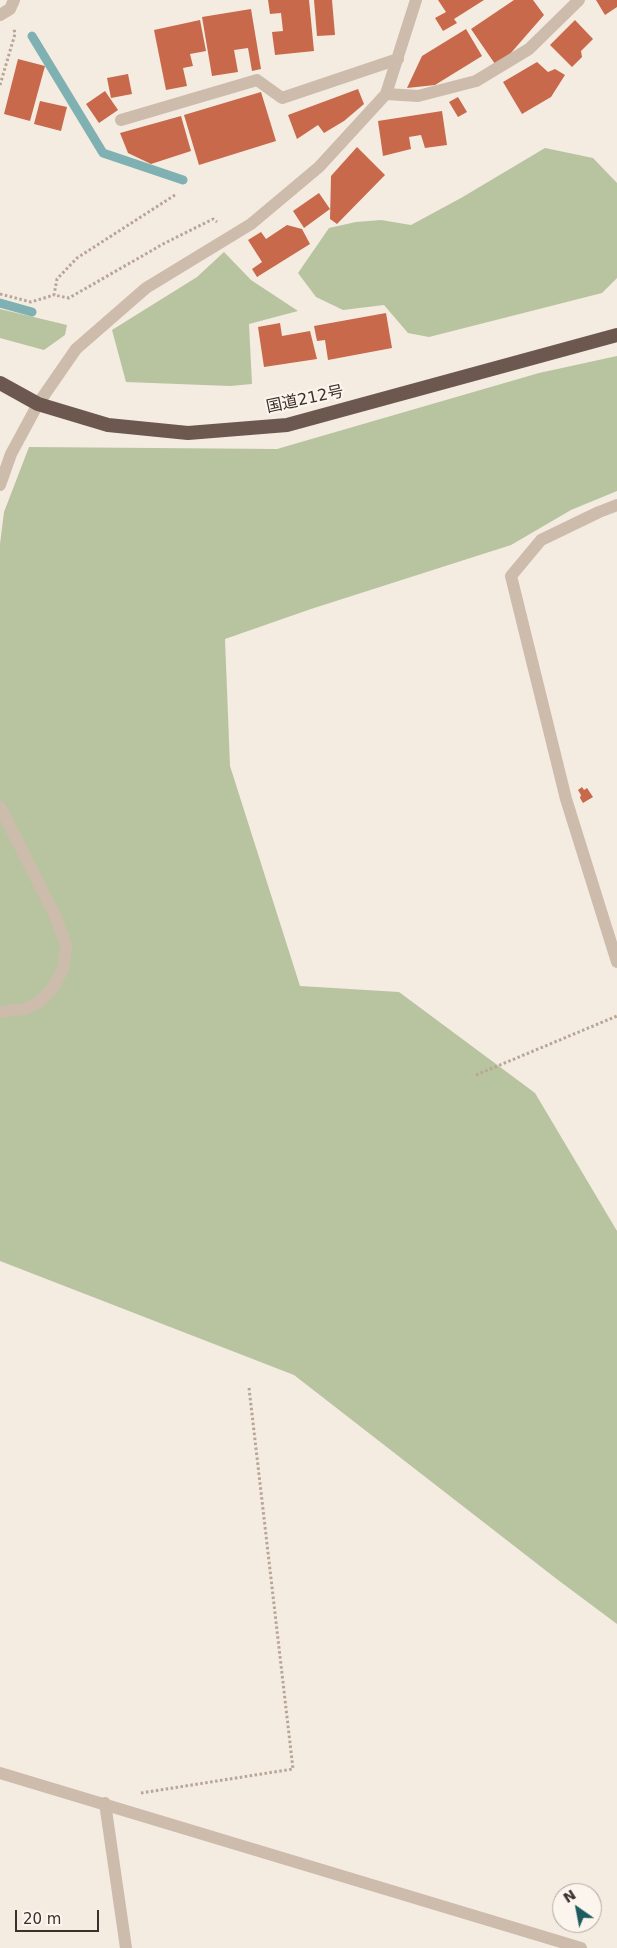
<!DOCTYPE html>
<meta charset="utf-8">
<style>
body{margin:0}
#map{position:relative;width:617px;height:1948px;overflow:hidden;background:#f4ebe1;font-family:"DejaVu Sans",sans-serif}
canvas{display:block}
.north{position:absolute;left:552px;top:1883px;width:50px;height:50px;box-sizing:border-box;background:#fbf5ee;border:1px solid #aea6a0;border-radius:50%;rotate:327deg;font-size:14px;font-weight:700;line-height:20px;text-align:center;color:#3b302b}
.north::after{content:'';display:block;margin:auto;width:18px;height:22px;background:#1f5a5e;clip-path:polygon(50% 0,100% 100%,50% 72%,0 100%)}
.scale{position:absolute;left:15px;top:1910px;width:84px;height:22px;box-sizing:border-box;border:2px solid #3b302b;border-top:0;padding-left:6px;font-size:15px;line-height:18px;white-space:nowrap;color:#3b302b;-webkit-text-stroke:4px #fbf5ee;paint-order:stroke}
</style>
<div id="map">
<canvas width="617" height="1948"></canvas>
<div class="north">N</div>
<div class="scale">20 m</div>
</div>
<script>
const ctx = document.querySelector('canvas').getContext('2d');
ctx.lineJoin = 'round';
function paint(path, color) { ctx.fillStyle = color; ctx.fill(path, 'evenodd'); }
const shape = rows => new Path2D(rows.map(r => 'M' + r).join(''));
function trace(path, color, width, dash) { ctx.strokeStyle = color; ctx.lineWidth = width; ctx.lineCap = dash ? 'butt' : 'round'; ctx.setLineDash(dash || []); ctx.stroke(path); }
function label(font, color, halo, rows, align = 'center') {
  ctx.font = font + ' "DejaVu Sans","Noto Sans JP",sans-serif'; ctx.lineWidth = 4.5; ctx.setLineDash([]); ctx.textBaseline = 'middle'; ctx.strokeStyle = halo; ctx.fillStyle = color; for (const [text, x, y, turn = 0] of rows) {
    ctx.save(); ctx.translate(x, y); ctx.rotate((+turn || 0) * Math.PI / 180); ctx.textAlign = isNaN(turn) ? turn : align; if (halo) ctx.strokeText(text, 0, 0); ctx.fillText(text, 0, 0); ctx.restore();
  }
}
paint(shape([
 [545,148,593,158,617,183,617,278,602,293,429,337,408,333,384,305,343,310,316,297,298,273,329,228,356,222,381,220,411,225,461,198],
 [224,252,251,280,298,311,249,324,252,384,230,386,126,382,112,330,197,277],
 [0,309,67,325,65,335,44,350,0,338],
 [617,356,617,491,571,510,511,545,311,609,225,639,230,766,300,986,399,992,535,1093,617,1231,617,1624,558,1580,294,1375,0,1261,0,544,4,512,29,447,277,449,539,373]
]), '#b8c4a0');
trace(shape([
 [32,36,103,153,183,180],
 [0,303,32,312]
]), '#7fb0b2', 9);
paint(shape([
 [268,0,309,0,314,51,275,55,272,32,283,31,281,13,270,14],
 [314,0,332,0,335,35,317,36],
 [438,0,484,0,454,19,457,23,443,31,435,18,446,12],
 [514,0,533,0,544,15,510,54,495,64,471,29],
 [596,0,617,0,617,7,605,15],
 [251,9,261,69,252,71,248,48,234,50,238,72,212,76,202,17],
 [200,20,206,51,190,54,193,66,183,68,187,86,166,90,154,30],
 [575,20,593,39,581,51,582,57,572,67,550,45],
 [466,29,482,56,435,85,407,88,422,56],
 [18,59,45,66,30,121,4,114],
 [537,62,548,72,555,69,565,75,551,97,522,114,503,82],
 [128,74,132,94,111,98,107,78],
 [358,89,364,104,344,121,324,133,318,125,297,139,288,115],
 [105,91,118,110,99,123,86,104],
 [261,92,276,141,199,165,184,115],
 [458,97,467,112,458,117,449,102],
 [40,101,67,107,61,131,34,124],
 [442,111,447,145,425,148,421,135,409,137,411,149,383,156,378,121],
 [181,116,191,151,151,164,128,153,120,133],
 [357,147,385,175,337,224,330,219,331,176],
 [319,193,330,209,304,228,293,211],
 [287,225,302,229,310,244,257,277,252,269,262,262,248,240,261,232,266,239],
 [386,313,392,348,328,360,325,340,317,341,314,326],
 [280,323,282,336,310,331,317,359,264,367,258,327],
 [582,787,584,790,587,788,593,797,583,803,580,798,581,795,578,790]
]), '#c8694b');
trace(shape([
 [0,85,15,34,14,29],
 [175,195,77,258,57,279,54,295,69,298,163,244,213,219,217,222],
 [0,294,31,302,54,295],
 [476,1075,617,1016],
 [141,1793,293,1769,249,1388]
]), '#b9a596', 3, [2.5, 2.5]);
trace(shape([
 [0,15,10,9,14,0],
 [386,94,418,96,476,81,529,49,579,0],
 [121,120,257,80,282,98,398,59],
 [38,404,76,349,146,288,251,224,319,167,386,94,416,0],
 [617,505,599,512,541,540,511,576,566,799,617,962],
 [0,1773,581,1948],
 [105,1803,126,1948]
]), '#cdbbac', 12);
trace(shape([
 [0,485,11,454,38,404],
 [0,807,56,918,66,945,63,970,52,989,38,1003,24,1009,0,1012]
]), '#cdbbac', 12);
trace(shape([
 [0,383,38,404,108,425,188,433,287,425,617,335]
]), '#6c584f', 14);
label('16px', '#3b302b', '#fbf5ee', [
 ["国道212号",305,400,-12]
]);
</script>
